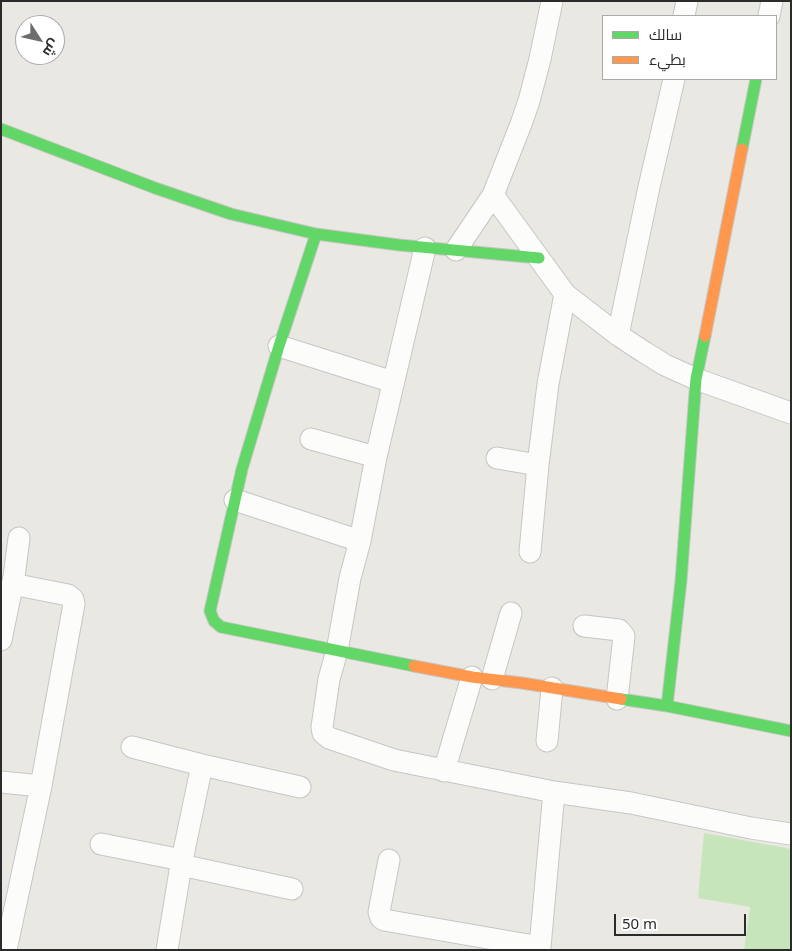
<!DOCTYPE html>
<meta charset="utf-8">
<style>
body{margin:0}
#map{position:relative;width:792px;height:951px;overflow:hidden;background:#eae8e2;font-family:"Noto Sans",Cairo,sans-serif}
canvas{display:block}
.frame{position:absolute;inset:0;border:2px solid #2b2b2b;pointer-events:none}
.legend{position:absolute;left:602px;top:15px;width:175px;height:65px;box-sizing:border-box;background:#fff;border:1px solid #aaa;margin:0;padding:6px 9px;list-style:none;font-size:15px;color:#2b2b2b}
.legend li{display:flex;align-items:center;gap:10px;height:25px}
.legend b{width:25px;border:1px solid #aaa}
.north{position:absolute;left:15px;top:15px;width:50px;height:50px;box-sizing:border-box;background:#fff;border:1px solid #aaa;border-radius:50%;rotate:125deg;font-size:14px;font-weight:700;line-height:20px;text-align:center;color:#2b2b2b}
.north::after{content:'';display:block;margin:auto;width:18px;height:22px;background:#6e6d6b;clip-path:polygon(50% 0,100% 100%,50% 72%,0 100%)}
.scale{position:absolute;left:614px;top:914px;width:132px;height:22px;box-sizing:border-box;border:2px solid #2b2b2b;border-top:0;padding-left:6px;font-size:15px;line-height:18px;white-space:nowrap;color:#2b2b2b;-webkit-text-stroke:4px #fff;paint-order:stroke}
</style>
<div id="map">
<canvas width="792" height="951"></canvas>
<div class="frame"></div>
<ul class="legend">
<li><b style="height:6px;background:#63d668"></b>سالك</li>
<li><b style="height:6px;background:#ff974d"></b>بطيء</li>
</ul>
<div class="north">ش</div>
<div class="scale">50 m</div>
</div>
<script>
const ctx = document.querySelector('canvas').getContext('2d');
ctx.lineJoin = 'round';
function paint(path, color) { ctx.fillStyle = color; ctx.fill(path, 'evenodd'); }
const shape = rows => new Path2D(rows.map(r => 'M' + r).join(''));
function trace(path, color, width, dash) { ctx.strokeStyle = color; ctx.lineWidth = width; ctx.lineCap = dash ? 'butt' : 'round'; ctx.setLineDash(dash || []); ctx.stroke(path); }
paint(shape([
 [704,833,791,849,791,950,744,950,750,907,698,898]
]), '#c6e5bb');
const street = shape([
 [684,16,687,1],
 [769,16,772,1],
 [493,195,565,294,618,335,644,352,665,365,696,379,791,413],
 [425,248,376,457,360,541,350,578,337,651,329,679,322,727,323,733,329,738,394,760,554,792,631,803,751,828,791,834],
 [456,250,493,195,521,124,529,101,540,59,552,1],
 [618,335,649,187,674,79],
 [279,346,393,382],
 [311,439,376,457],
 [497,458,538,465],
 [235,500,360,541],
 [530,552,538,465,548,384,565,294],
 [584,626,619,630,624,636,617,699],
 [1,640,14,577,19,538],
 [492,679,511,613],
 [547,741,552,688],
 [132,747,202,765,300,787],
 [444,771,472,677],
 [1,782,41,786],
 [101,844,182,860],
 [389,860,379,912,381,918,384,920,540,947,554,792],
 [181,865,292,889],
 [6,950,41,786,74,604,73,599,68,595,12,584],
 [167,950,181,865,202,765]
]);
const fast = shape([
 [1,129,155,188,231,214,316,234,399,245,539,258],
 [742,149,756,79],
 [316,234,279,346,242,469,210,611,214,621,221,627,414,666],
 [621,699,667,706,791,731],
 [667,706,681,581,696,379,705,336]
]);
const slow = shape([
 [705,336,742,149],
 [414,666,472,677,522,683,621,699]
]);
trace(street, '#c7c6c6', 23);
trace(fast, '#c7c6c6', 13);
trace(slow, '#c7c6c6', 13);
trace(street, '#fcfcfb', 21);
trace(fast, '#63d668', 11);
trace(slow, '#ff974d', 11);
</script>
